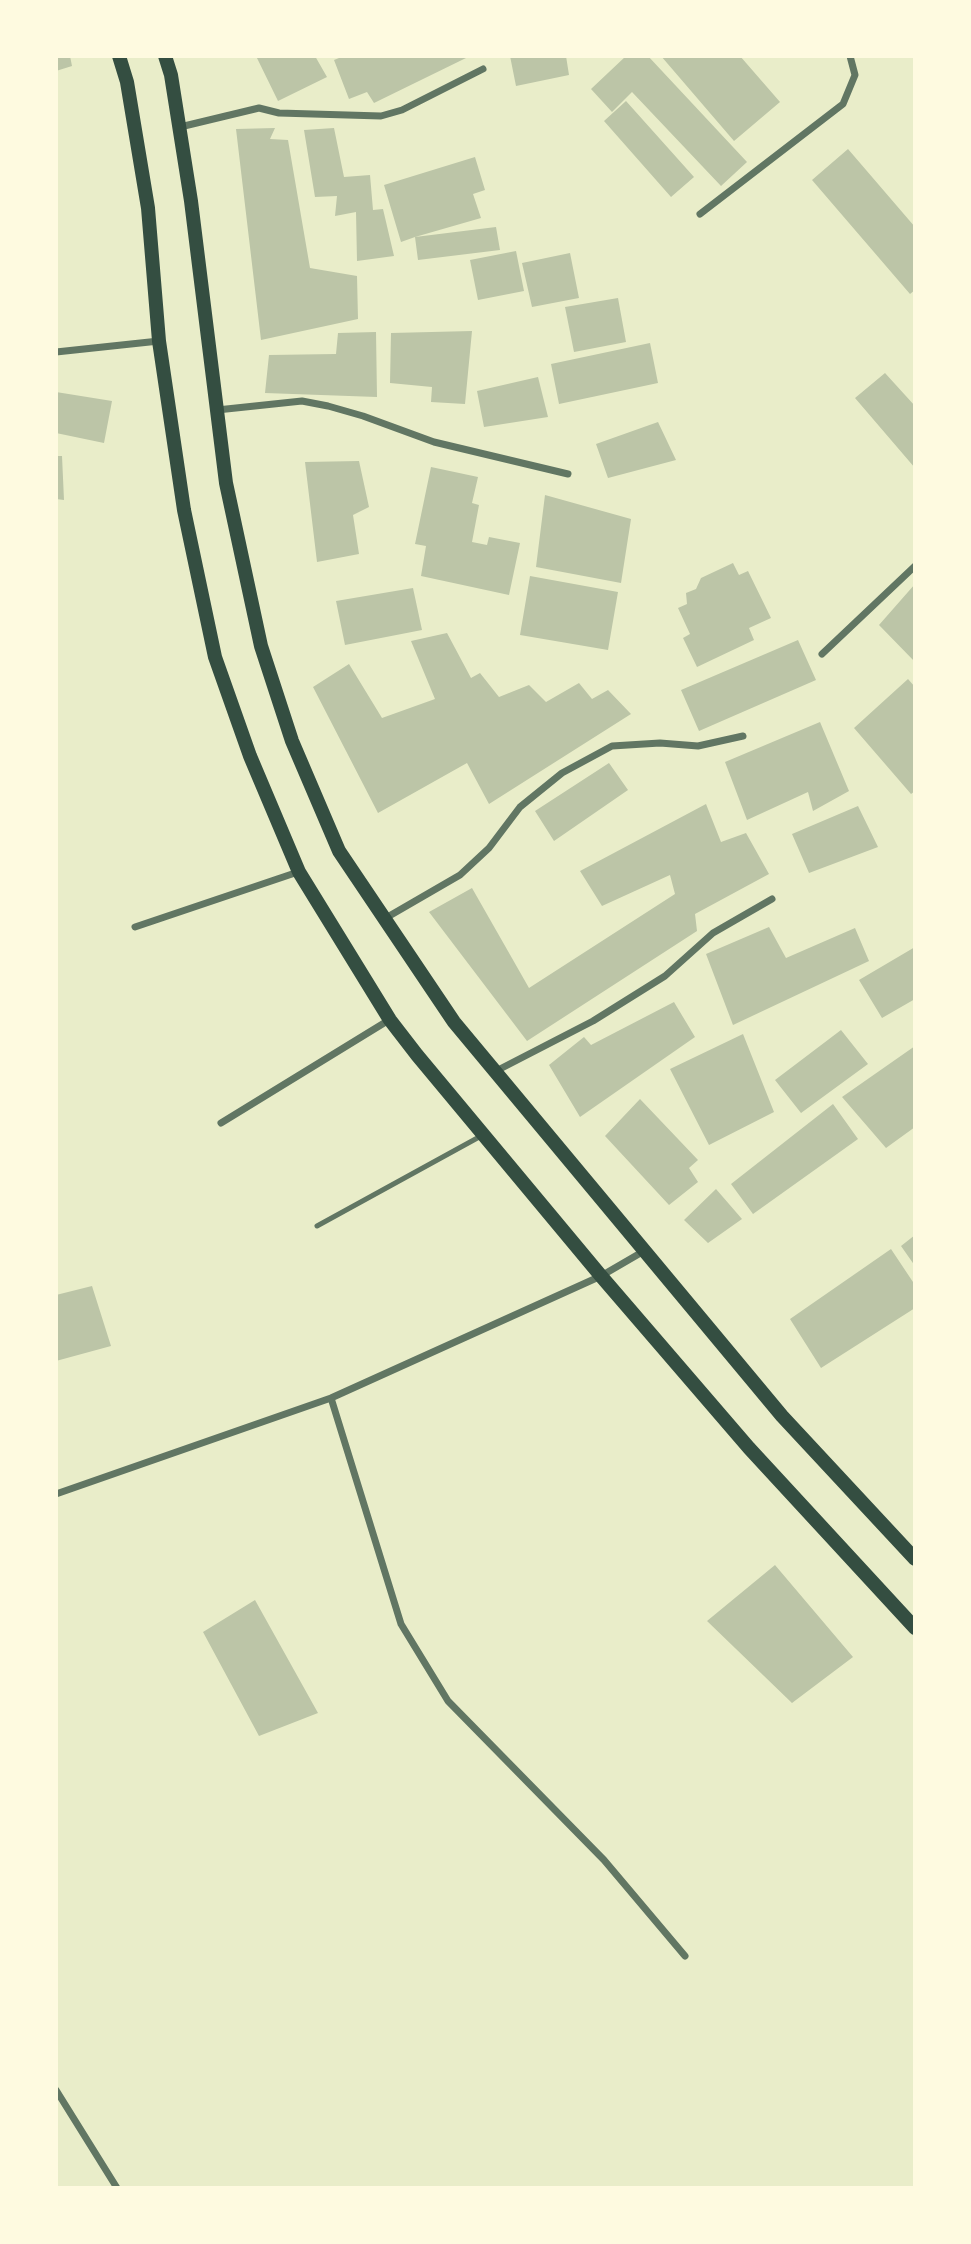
<!DOCTYPE html>
<style>
body{margin:0}
#map{position:relative;width:971px;height:2244px;overflow:hidden;background:#e9edc9;font-family:Lato,sans-serif}
canvas{display:block}
.frame{position:absolute;inset:0;border:58px solid #fefae0;pointer-events:none}
</style>
<div id="map">
<canvas width="971" height="2244"></canvas>
<div class="frame"></div>
</div>
<script>
const ctx = document.querySelector('canvas').getContext('2d');
ctx.lineJoin = 'round';
function paint(path, color) { ctx.fillStyle = color; ctx.fill(path, 'evenodd'); }
const shape = rows => new Path2D(rows.map(r => 'M' + r).join(''));
function trace(path, color, width, dash) { ctx.strokeStyle = color; ctx.lineWidth = width; ctx.lineCap = dash ? 'butt' : 'round'; ctx.setLineDash(dash || []); ctx.stroke(path); }
paint(shape([
 [56,56,70,56,72,66,56,71],
 [256,56,315,56,327,77,278,101],
 [344,56,465,56,466,58,374,103,367,92,349,99,334,60],
 [510,56,566,56,569,75,516,86],
 [626,56,648,56,747,162,721,186,632,92,612,112,591,89],
 [661,56,740,56,780,102,734,141],
 [626,101,694,177,671,197,604,121],
 [275,128,270,139,288,140,310,268,357,276,358,319,261,340,236,129],
 [334,128,344,177,370,175,373,210,383,209,394,256,357,261,356,212,335,216,337,196,315,197,304,130],
 [848,149,915,227,915,290,910,294,812,180],
 [475,157,485,190,473,194,481,218,415,237,496,227,500,250,418,260,415,237,401,242,384,185],
 [516,251,524,291,478,300,470,260],
 [570,253,579,298,532,307,522,263],
 [618,298,626,342,574,352,565,307],
 [472,331,465,404,431,402,432,387,390,383,391,333],
 [376,332,377,397,265,393,269,355,336,354,338,333],
 [650,343,658,383,559,404,551,364],
 [885,373,915,406,915,468,855,398],
 [538,377,548,417,484,427,477,391],
 [56,392,112,401,104,443,56,433],
 [658,422,676,460,608,478,596,444],
 [56,456,62,456,64,500,56,499],
 [359,461,369,507,353,515,359,554,317,562,305,462],
 [431,467,478,477,472,503,479,505,472,542,487,545,489,537,520,543,509,595,421,576,426,546,415,544],
 [545,495,631,519,621,583,536,567],
 [733,563,739,575,748,571,771,618,749,628,754,640,697,667,683,638,690,634,678,608,687,604,686,593,696,589,701,578],
 [530,576,618,592,608,650,520,635],
 [915,584,915,662,879,625],
 [413,588,422,630,345,645,336,601],
 [447,633,471,678,480,673,499,697,529,685,546,702,579,683,592,699,608,690,631,714,489,804,467,763,378,813,313,687,349,664,382,718,435,699,411,641],
 [798,640,816,680,699,731,681,690],
 [908,679,915,687,915,791,911,794,854,728],
 [820,722,849,791,813,811,808,792,747,820,725,762],
 [609,763,628,790,554,841,535,811],
 [706,804,721,842,746,833,769,874,695,914,697,931,527,1041,429,912,472,888,529,988,675,894,670,875,602,906,580,871],
 [858,806,878,847,809,873,792,834],
 [769,927,786,958,855,928,869,961,733,1025,706,954],
 [915,947,915,999,882,1018,859,980],
 [674,1002,695,1037,580,1117,549,1065,584,1037,591,1045],
 [841,1030,868,1064,801,1113,775,1080],
 [743,1034,774,1112,709,1145,670,1069],
 [915,1046,915,1127,886,1148,842,1097],
 [640,1099,698,1160,689,1168,698,1182,669,1205,605,1136],
 [833,1104,858,1139,753,1214,731,1184],
 [716,1189,742,1219,708,1243,684,1220],
 [915,1235,915,1266,901,1246],
 [891,1249,915,1285,915,1308,821,1368,790,1319],
 [92,1286,111,1346,56,1361,56,1295],
 [775,1565,853,1657,792,1703,707,1621],
 [255,1600,318,1713,259,1736,203,1632]
]), '#bcc5a7');
trace(shape([
 [317,1226,481,1136]
]), '#617663', 5);
trace(shape([
 [180,127,259,108,279,113,381,116,402,110,483,69],
 [700,214,843,104,855,75,850,56],
 [56,352,159,341],
 [217,410,302,401,328,406,363,416,434,442,568,474],
 [822,654,915,566],
 [384,919,460,875,489,848,520,807,562,773,612,746,660,743,698,746,743,736],
 [135,927,298,872],
 [496,1071,593,1021,665,976,713,933,772,899],
 [221,1123,389,1020],
 [331,1398,401,1624,448,1701,604,1860,685,1956],
 [56,1494,331,1398,601,1276,644,1251],
 [56,2090,117,2188]
]), '#617663', 7);
trace(shape([
 [119,56,127,82,148,208,159,341,184,510,215,657,250,756,299,872,390,1020,417,1055,601,1276,749,1448,915,1628],
 [165,56,171,75,191,201,226,483,261,646,292,741,339,851,454,1022,782,1416,915,1559]
]), '#344e41', 14);
</script>
